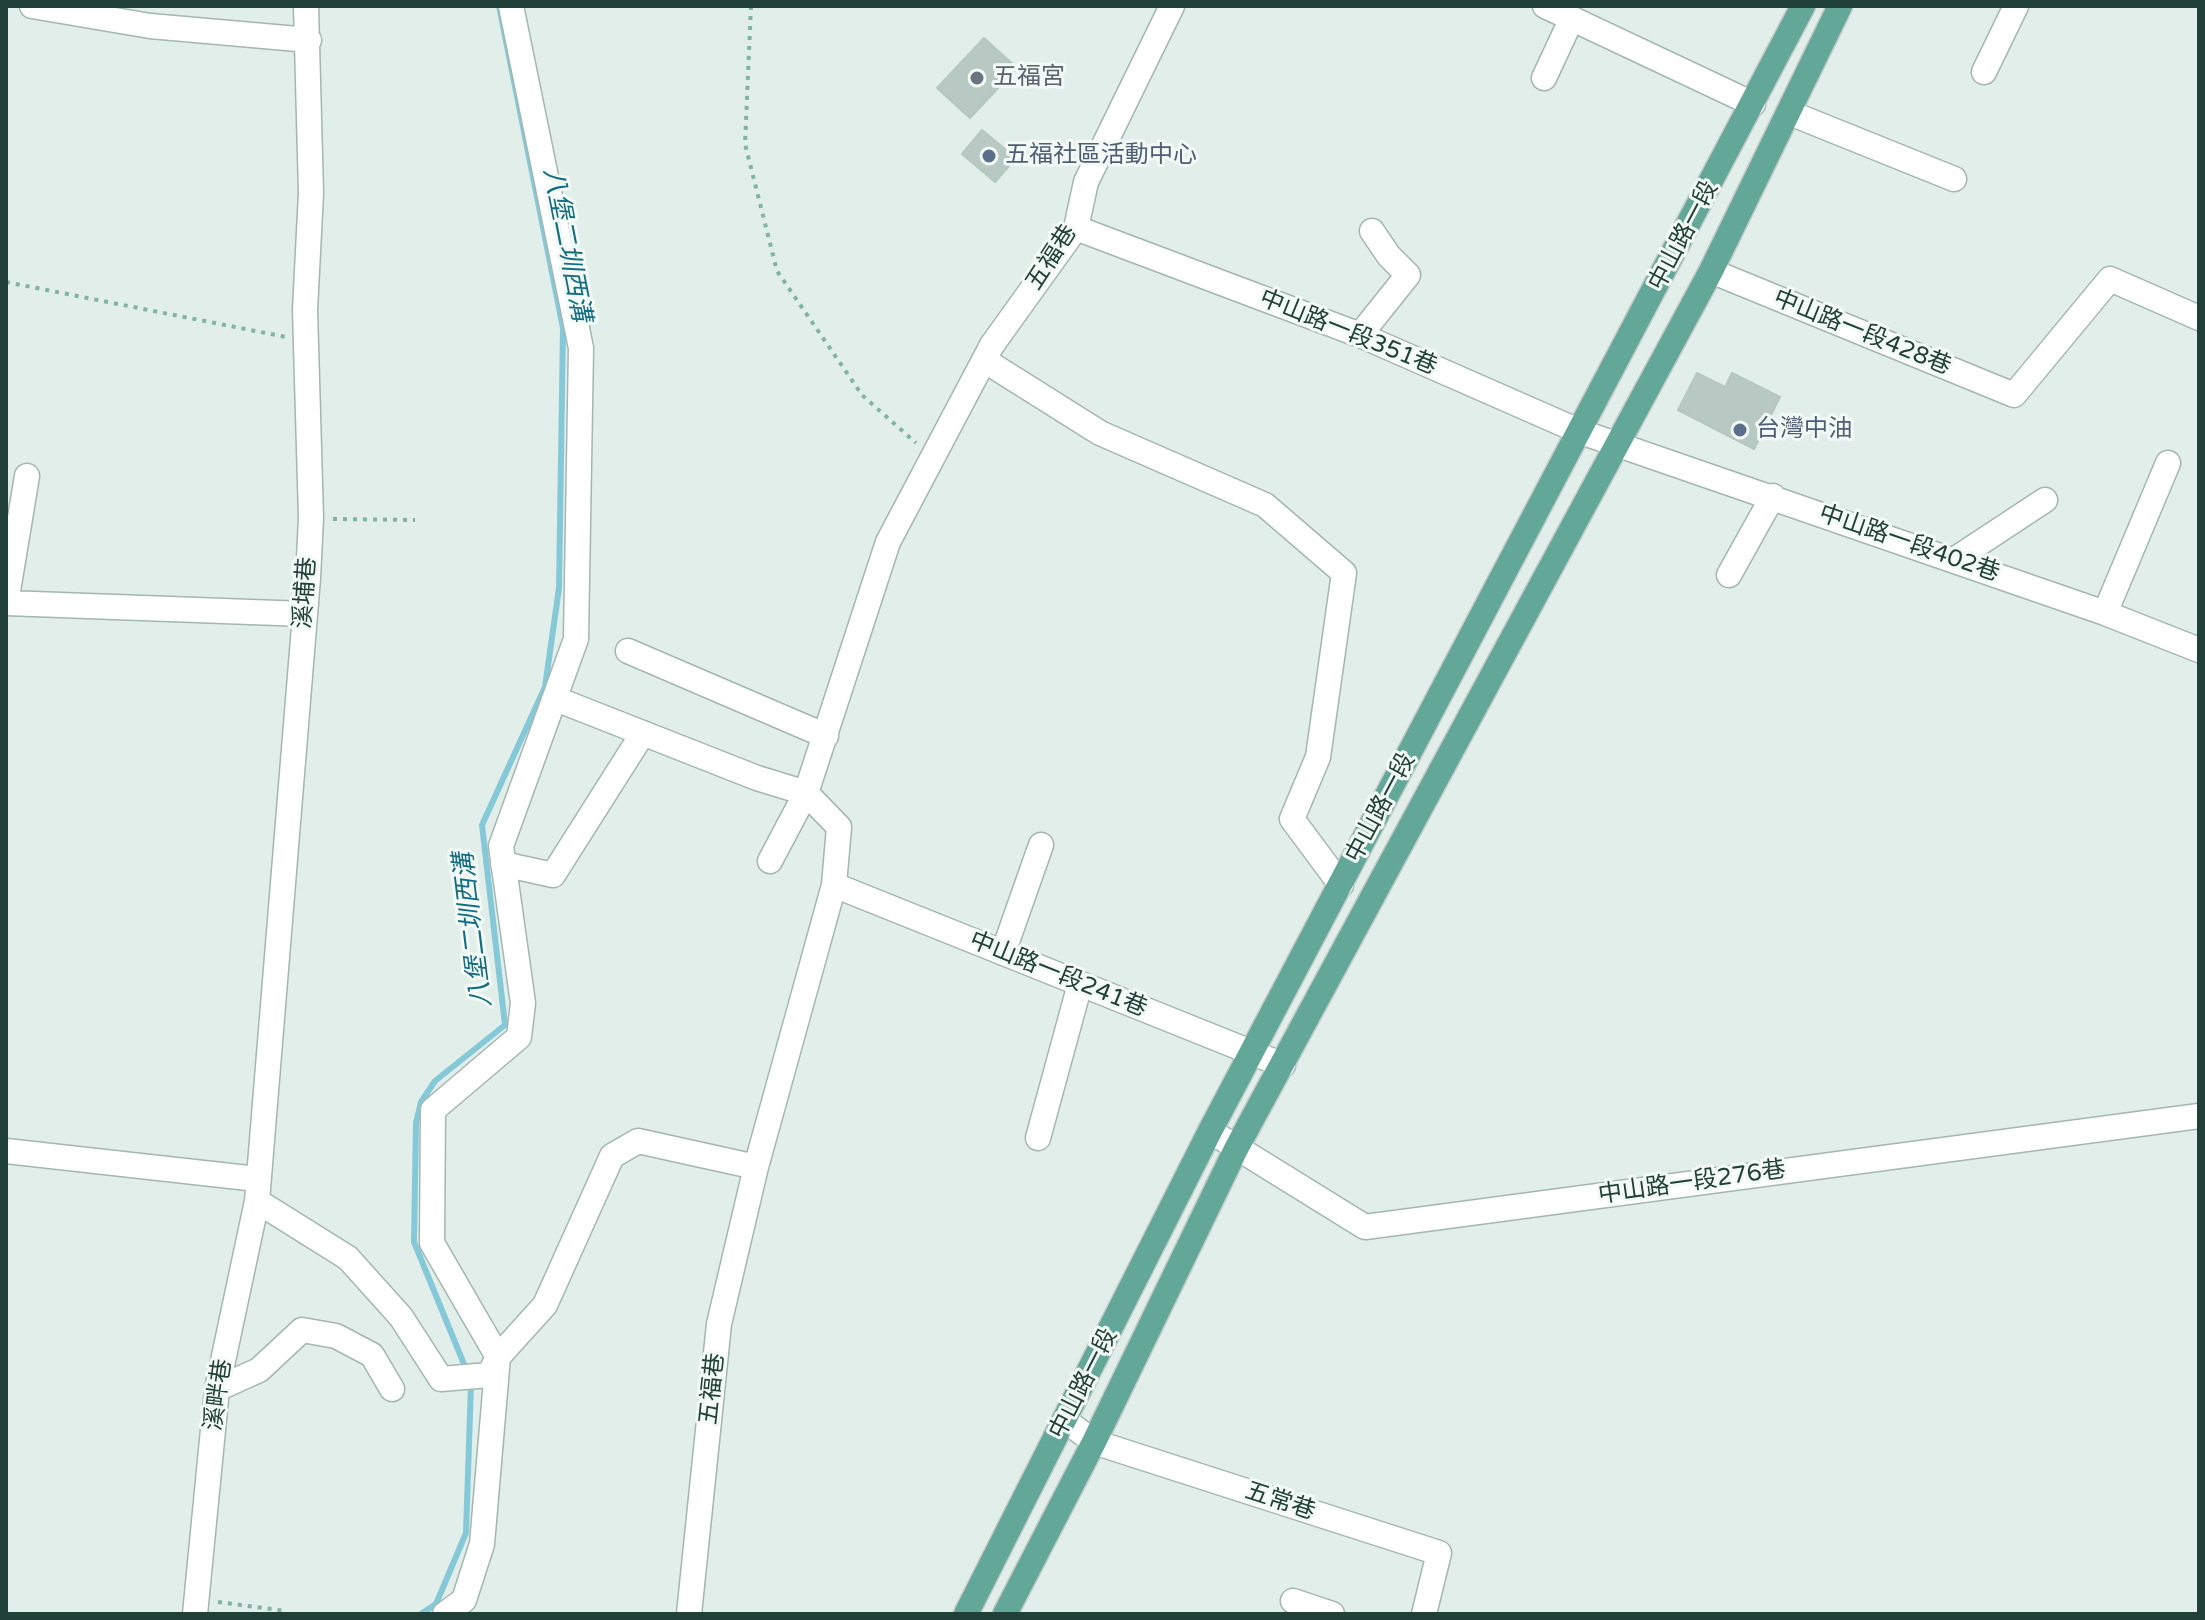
<!DOCTYPE html>
<meta charset="utf-8">
<style>
body{margin:0}
#map{position:relative;width:2205px;height:1620px;overflow:hidden;background:#e2eee9;font-family:"Varela Round",sans-serif}
canvas{display:block}
.frame{position:absolute;inset:0;border:8px solid #204038;pointer-events:none}
</style>
<div id="map">
<canvas width="2205" height="1620"></canvas>
<div class="frame"></div>
</div>
<script>
const ctx = document.querySelector('canvas').getContext('2d');
ctx.lineJoin = 'round';
const shape = rows => new Path2D(rows.map(r => 'M' + r).join(''));
function trace(path, color, width, dash) { ctx.strokeStyle = color; ctx.lineWidth = width; ctx.lineCap = dash ? 'butt' : 'round'; ctx.setLineDash(dash || []); ctx.stroke(path); }
function paint(path, color) { ctx.fillStyle = color; ctx.fill(path, 'evenodd'); }
function label(font, color, halo, rows, align = 'center') {
  ctx.font = font + ' "Varela Round","Noto Sans TC",sans-serif'; ctx.lineWidth = 6; ctx.setLineDash([]); ctx.textBaseline = 'middle'; ctx.strokeStyle = halo; ctx.fillStyle = color; for (const [text, x, y, turn = 0] of rows) {
    ctx.save(); ctx.translate(x, y); ctx.rotate((+turn || 0) * Math.PI / 180); ctx.textAlign = isNaN(turn) ? turn : align; if (halo) ctx.strokeText(text, 0, 0); ctx.fillText(text, 0, 0); ctx.restore();
  }
}
trace(shape([
 [466,1369,414,1242,416,1123,421,1102,435,1081,505,1025,482,825,545,687,559,588,563,328,499,6],
 [421,1614,436,1604,466,1533,471,1384]
]), '#85c9d8', 6);
const building = shape([
 [984,38,1017,68,970,118,937,88,984,38],
 [982,130,1016,158,995,182,962,154,982,130],
 [1697,373,1725,387,1732,373,1780,397,1754,449,1678,410,1697,373]
]);
paint(building, '#b7c9c2');
trace(building, '#b4c8c0', 2);
const minor = shape([
 [32,6,150,26,309,40],
 [1545,6,1753,104],
 [1984,72,2016,6],
 [1544,78,1572,18],
 [1790,113,1954,179],
 [1076,228,1360,335,1581,432,2105,613,2199,650],
 [1711,271,2014,395,2110,279,2199,318],
 [1360,335,1408,275,1389,256,1372,231],
 [984,360,1100,433,1265,505,1344,573,1318,757,1292,819,1341,885],
 [27,476,6,603,305,614],
 [1954,560,2045,500],
 [1729,575,1773,496],
 [2105,613,2168,463],
 [628,651,826,736],
 [556,699,757,778,806,793,770,861],
 [503,864,553,875,643,733],
 [834,885,1283,1065],
 [1003,953,1041,845],
 [1210,1131,1365,1227,2199,1116],
 [1038,1138,1080,984],
 [6,1151,257,1179],
 [257,1201,348,1258,401,1317,441,1379,489,1375,498,1357,545,1305,612,1156,638,1141,756,1167],
 [217,1389,259,1370,302,1330,336,1336,372,1355,392,1389],
 [1066,1421,1094,1442,1439,1553,1424,1614],
 [1293,1601,1332,1614],
 [195,1614,217,1389,257,1201,308,578,311,518,305,310,311,193,306,6],
 [445,1614,464,1600,482,1544,498,1357,432,1243,433,1110,519,1037,523,1003,501,846,576,639,581,348,511,6],
 [689,1614,719,1324,756,1167,834,885,839,827,806,793,888,542,992,345,1076,228,1086,182,1172,6]
]);
const major = shape([
 [966,1614,1210,1131,1803,6],
 [1005,1614,1094,1442,1236,1149,1711,271,1840,6]
]);
trace(minor, '#a4b6b0', 27);
trace(major, '#c1cac7', 27);
trace(shape([
 [751,6,745,144,777,271,862,395,916,443],
 [6,282,286,337],
 [333,519,415,520],
 [218,1602,286,1611]
]), '#7fb4a5', 4, [4, 6]);
trace(minor, '#fff', 24);
trace(major, '#62a797', 24);
for (const [x, y, r, color] of [
 [977,78,8,"#6b7280"],
 [989,156,8,"#5c6f8a"],
 [1740,430,8,"#5c6f8a"]
]) { const dot = new Path2D(); dot.arc(x, y, r, 0, 2 * Math.PI); ctx.fillStyle = color; ctx.fill(dot); trace(dot, '#f3faf6', 3); }
label('24px', '#5b616d', '#f3faf6', [
 ["五福宮",993,78]
], 'left');
label('24px', '#4e5e75', '#f3faf6', [
 ["五福社區活動中心",1005,156],
 ["台灣中油",1756,430]
], 'left');
label('24px', '#204038', '#f3faf6', [
 ["中山路一段",1684,236,-62],
 ["五福巷",1052,258,-57],
 ["中山路一段351巷",1348,333,22],
 ["中山路一段428巷",1862,333,22],
 ["中山路一段402巷",1909,544,19],
 ["溪埔巷",306,593,-86],
 ["中山路一段",1381,808,-62],
 ["中山路一段241巷",1058,975,22],
 ["中山路一段276巷",1692,1183,-8],
 ["中山路一段",1084,1384,-63],
 ["五福巷",713,1389,-84],
 ["溪畔巷",219,1395,-82],
 ["五常巷",1280,1502,18]
]);
label('italic 26px', '#146d82', '#f3faf6', [
 ["八堡二圳西溝",566,245,79],
 ["八堡二圳西溝",474,930,-97]
]);
</script>
